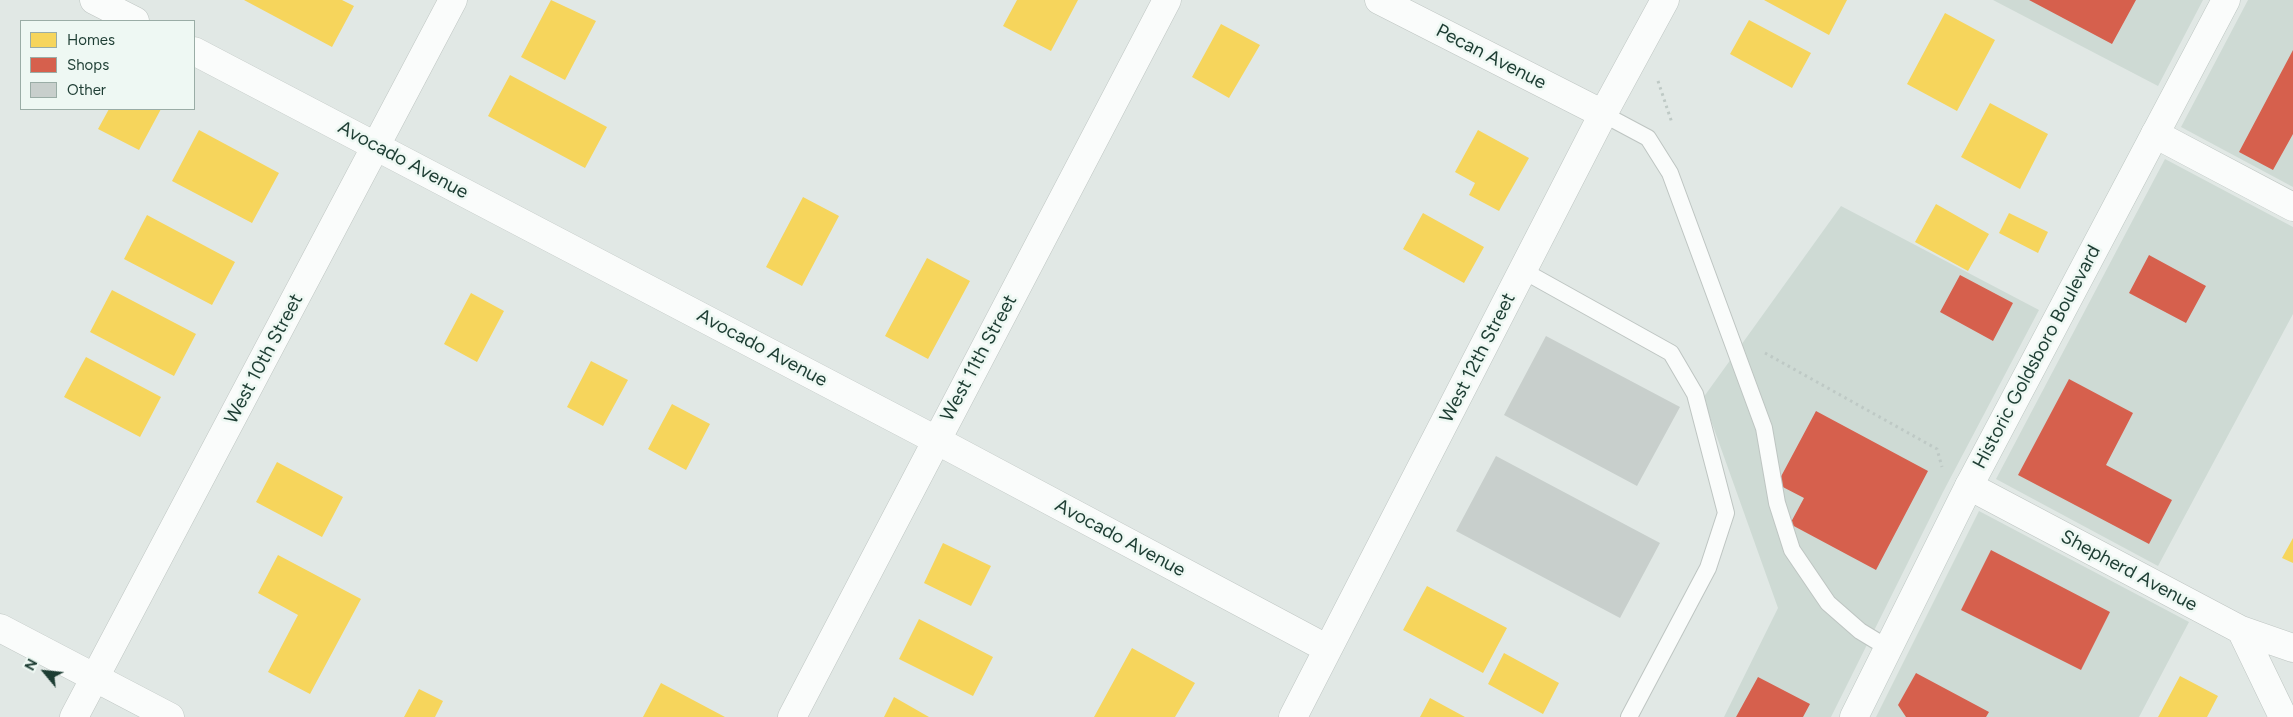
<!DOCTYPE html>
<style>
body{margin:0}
#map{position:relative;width:2293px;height:717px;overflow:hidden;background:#e1e8e5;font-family:Figtree,sans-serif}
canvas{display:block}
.legend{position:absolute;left:20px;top:20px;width:175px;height:90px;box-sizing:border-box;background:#eef8f3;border:1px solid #9aada6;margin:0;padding:6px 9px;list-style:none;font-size:15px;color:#1d3d33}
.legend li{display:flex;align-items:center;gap:10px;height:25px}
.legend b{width:25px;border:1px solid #9aada6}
.north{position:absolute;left:20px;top:647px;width:50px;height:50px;-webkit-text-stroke:4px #eef8f3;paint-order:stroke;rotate:298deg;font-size:14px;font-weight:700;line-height:20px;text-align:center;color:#1d3d33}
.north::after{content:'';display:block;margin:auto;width:18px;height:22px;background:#1d3d33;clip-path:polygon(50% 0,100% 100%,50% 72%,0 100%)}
</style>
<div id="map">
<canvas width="2293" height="717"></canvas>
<ul class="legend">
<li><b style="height:14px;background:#f6d55c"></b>Homes</li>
<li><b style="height:14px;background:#d6604d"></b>Shops</li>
<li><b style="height:14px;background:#c8cfcc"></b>Other</li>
</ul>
<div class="north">N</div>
</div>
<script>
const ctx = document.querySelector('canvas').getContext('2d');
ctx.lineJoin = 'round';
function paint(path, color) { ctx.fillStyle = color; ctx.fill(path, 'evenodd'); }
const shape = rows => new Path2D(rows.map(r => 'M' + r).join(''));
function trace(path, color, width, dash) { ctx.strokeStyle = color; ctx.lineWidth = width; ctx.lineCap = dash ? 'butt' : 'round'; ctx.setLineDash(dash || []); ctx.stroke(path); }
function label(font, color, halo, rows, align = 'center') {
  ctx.font = font + ' Figtree,sans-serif'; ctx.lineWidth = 5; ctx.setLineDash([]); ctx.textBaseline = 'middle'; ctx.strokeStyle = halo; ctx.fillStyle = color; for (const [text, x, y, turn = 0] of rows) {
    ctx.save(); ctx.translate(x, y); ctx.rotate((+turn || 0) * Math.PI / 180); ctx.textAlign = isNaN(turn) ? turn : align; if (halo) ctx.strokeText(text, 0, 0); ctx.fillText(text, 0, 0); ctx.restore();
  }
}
paint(shape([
 [1993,0,2203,0,2158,86],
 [2248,0,2293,0,2293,187,2181,127],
 [2165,159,2293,227,2293,314,2158,566,1996,479],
 [1841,206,2039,310,1943,492,1831,717,1724,717,1778,608,1703,398],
 [1979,511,2189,622,2139,717,1876,717]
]), '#cedad4');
paint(shape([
 [244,0,342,0,354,6,332,47],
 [551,0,596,21,565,80,521,57],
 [1017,0,1078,0,1051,51,1003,26],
 [1764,0,1847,0,1829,35],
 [1945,13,1995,40,1957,111,1907,84],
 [1749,20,1811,53,1792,88,1730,54],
 [1221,24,1260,45,1229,98,1192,77],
 [510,75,607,127,585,168,488,116],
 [1990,103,2048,134,2020,189,1961,157],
 [109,109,161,109,139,150,98,129],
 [199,130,279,173,252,223,172,181],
 [1478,130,1529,158,1499,211,1469,195,1475,183,1455,172],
 [803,197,839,216,802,286,766,267],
 [1936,204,1989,234,1968,271,1915,242],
 [1423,213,1484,247,1464,283,1403,249],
 [2009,213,2048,232,2038,253,1999,233],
 [147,215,235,262,212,305,124,259],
 [927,258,970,281,928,359,885,336],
 [112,290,196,334,174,376,90,332],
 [471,293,504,311,477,362,444,344],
 [86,357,161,397,140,437,64,397],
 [591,361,628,380,603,426,567,407],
 [672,404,710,424,686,470,648,449],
 [277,462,343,497,322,537,256,502],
 [2293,538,2293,563,2282,558],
 [943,543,991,566,971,606,924,583],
 [278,555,361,599,310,694,268,672,298,615,258,593],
 [1427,586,1507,628,1483,673,1403,630],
 [919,619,993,657,973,696,899,659],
 [1132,648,1195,683,1175,717,1094,717],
 [1504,653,1559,683,1543,714,1488,684],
 [2180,676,2218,696,2207,717,2158,717],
 [661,683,725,717,643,717],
 [419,689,443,701,435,717,404,717],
 [894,697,929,717,884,717],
 [1430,698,1465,717,1420,717]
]), '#f6d55c');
paint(shape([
 [2029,0,2136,0,2112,44],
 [2293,50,2293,134,2273,170,2239,152],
 [2149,255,2206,286,2186,323,2129,293],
 [1960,275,2013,303,1993,341,1940,312],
 [2069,379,2133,413,2106,465,2172,500,2149,544,2018,475],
 [1816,411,1928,471,1876,570,1790,524,1804,498,1777,484],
 [1991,550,2110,612,2081,670,1961,610],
 [1916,673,1989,712,1986,717,1906,717,1898,705],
 [1758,677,1810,704,1803,717,1736,717]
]), '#d6604d');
paint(shape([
 [1546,336,1680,407,1637,486,1504,415],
 [1496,456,1660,543,1620,618,1456,531]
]), '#c8cfcc');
const lane = shape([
 [1603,114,1648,138,1670,173,1764,428,1777,503,1792,550,1828,603,1860,631,1888,648],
 [1522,270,1671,353,1695,394,1726,513,1708,568,1629,717]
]);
const street = shape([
 [94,0,135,21],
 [1379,0,1603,114],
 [194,51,936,440,1328,649],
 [2155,134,2293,207],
 [1969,486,2241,630,2293,648],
 [0,628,170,717],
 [2241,630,2283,717],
 [74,717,453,0],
 [792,717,1167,0],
 [1293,717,1603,114,1665,0]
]);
const secondary = shape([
 [1854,717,1969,486,2226,0]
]);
trace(lane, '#bec5c2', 18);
trace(street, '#bec5c2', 29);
trace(secondary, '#bdc6c2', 29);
trace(shape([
 [1658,81,1672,123],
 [1765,353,1937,449,1942,467]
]), '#bec9c5', 3, [2.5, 4]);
trace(lane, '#fafcfb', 16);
trace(street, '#fafcfb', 28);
trace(secondary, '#fafcfb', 28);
label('19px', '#1d3d33', '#eef8f3', [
 ["Pecan Avenue",1491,57,27],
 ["Avocado Avenue",403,160,28],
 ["Avocado Avenue",762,348,28],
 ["Historic Goldsboro Boulevard",2037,357,-62],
 ["West 11th Street",979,358,-62],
 ["West 12th Street",1478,358,-63],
 ["West 10th Street",264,359,-62],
 ["Avocado Avenue",1120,538,28],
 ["Shepherd Avenue",2129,571,28]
]);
</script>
